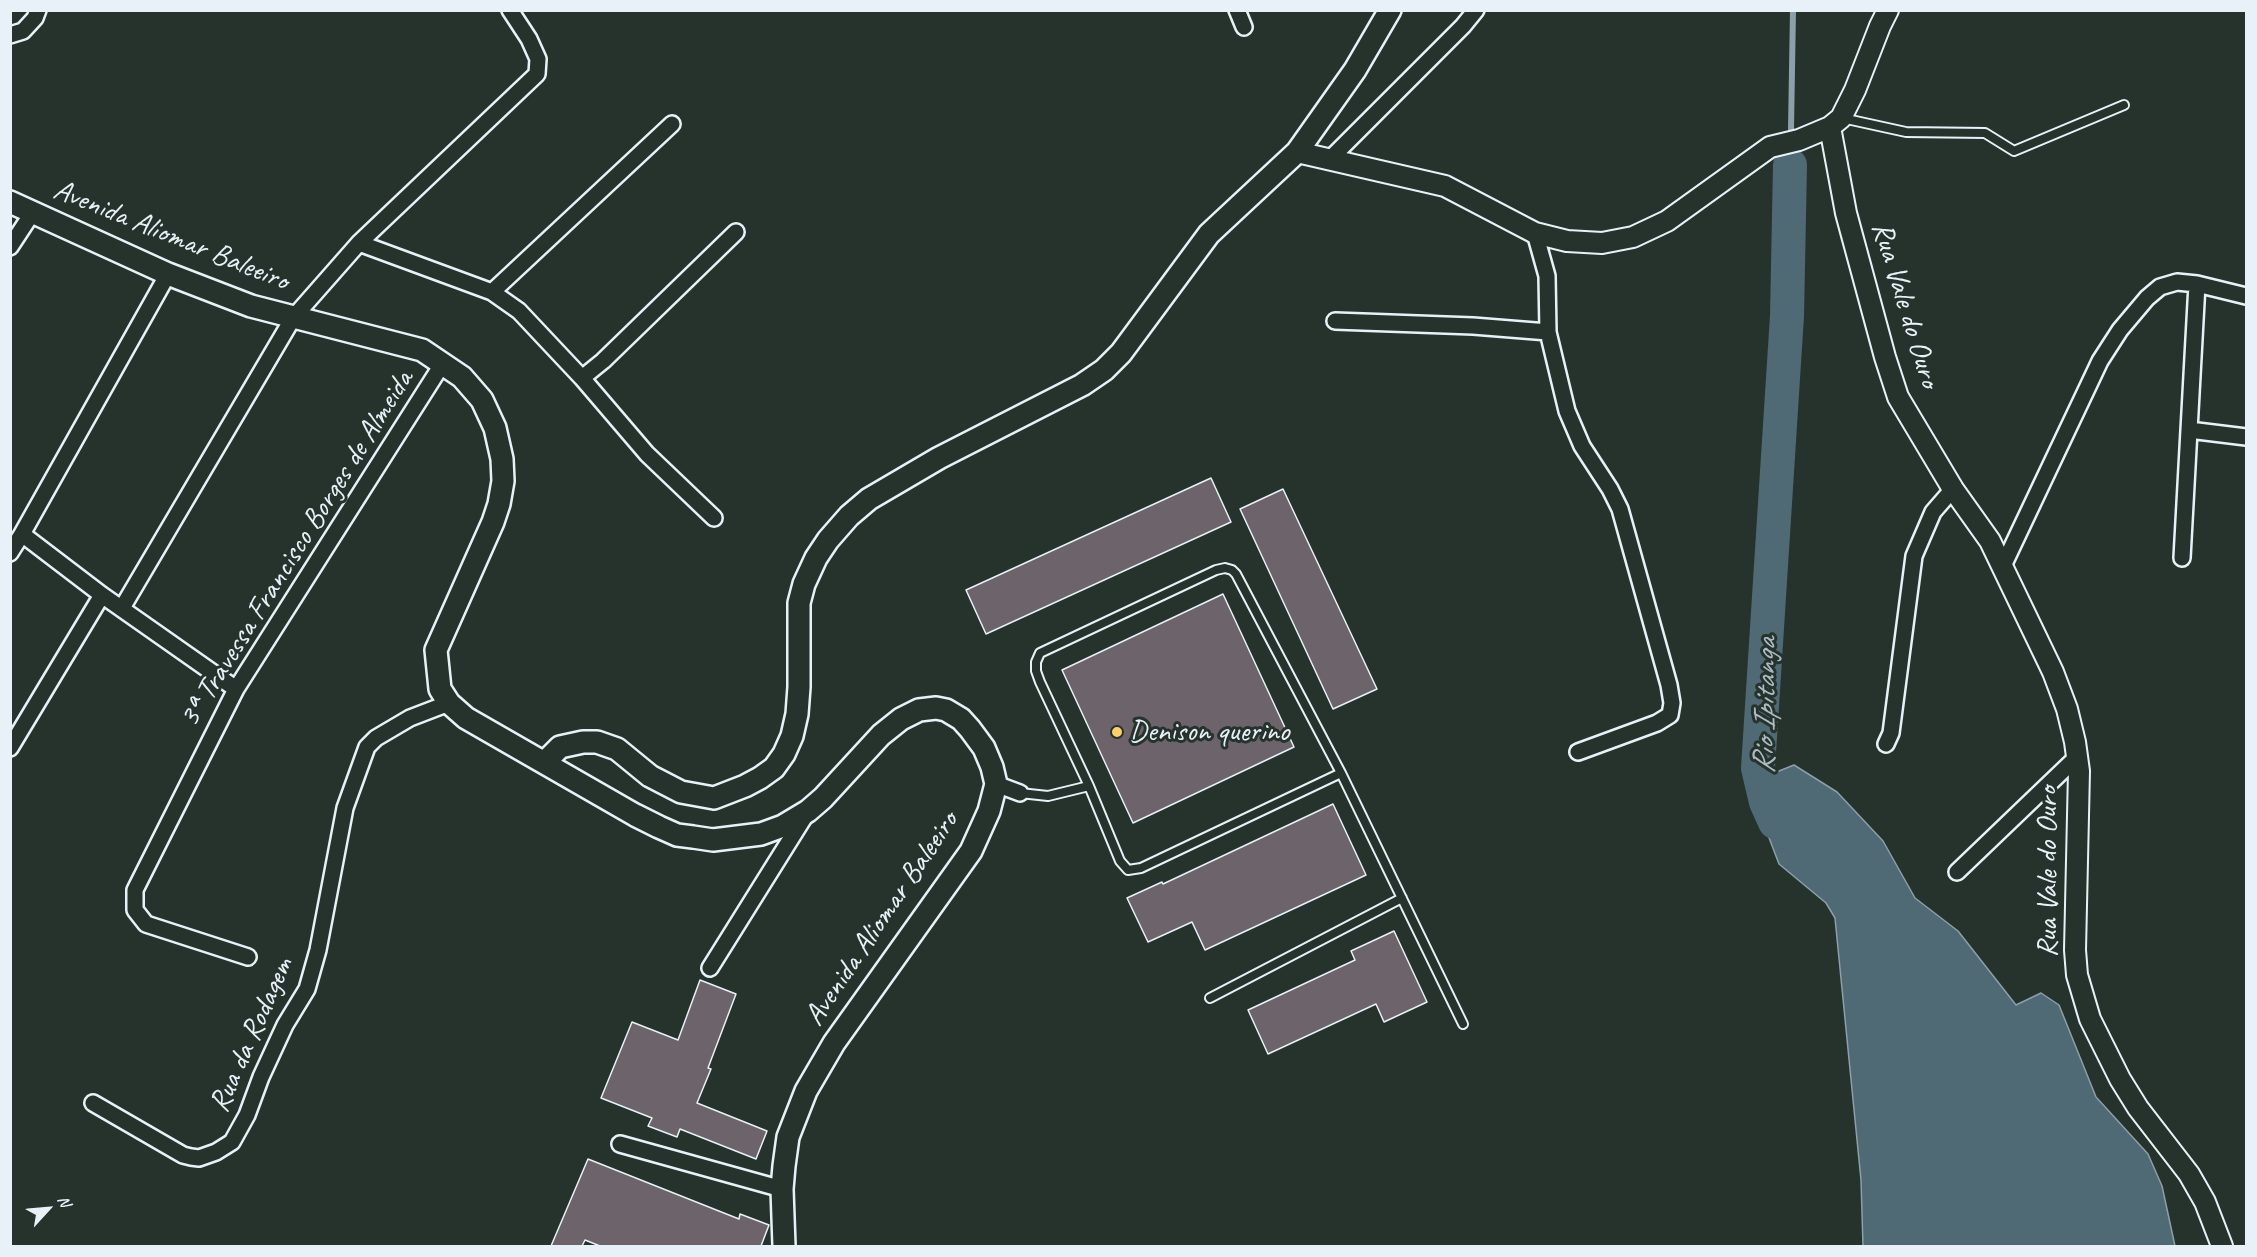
<!DOCTYPE html>
<meta charset="utf-8">
<style>
body{margin:0}
#map{position:relative;width:2257px;height:1257px;overflow:hidden;background:#26332d;font-family:Caveat,sans-serif}
canvas{display:block}
.frame{position:absolute;inset:0;border:12px solid #e8f1f8;pointer-events:none}
.north{position:absolute;left:18px;top:1179px;width:60px;height:60px;-webkit-text-stroke:4px #26332d;paint-order:stroke;rotate:64deg;font-size:16px;font-weight:700;line-height:24px;text-align:center;color:#e8f1f8}
.north::after{content:'';display:block;margin:auto;width:21px;height:27px;background:#e8f1f8;clip-path:polygon(50% 0,100% 100%,50% 72%,0 100%)}
</style>
<div id="map">
<canvas width="2257" height="1257"></canvas>
<div class="frame"></div>
<div class="north">N</div>
</div>
<script>
const ctx = document.querySelector('canvas').getContext('2d');
ctx.lineJoin = 'round';
function paint(path, color) { ctx.fillStyle = color; ctx.fill(path, 'evenodd'); }
const shape = rows => new Path2D(rows.map(r => 'M' + r).join(''));
function trace(path, color, width, dash) { ctx.strokeStyle = color; ctx.lineWidth = width; ctx.lineCap = dash ? 'butt' : 'round'; ctx.setLineDash(dash || []); ctx.stroke(path); }
function label(font, color, halo, rows, align = 'center') {
  ctx.font = font + ' Caveat,sans-serif'; ctx.lineWidth = 6; ctx.setLineDash([]); ctx.textBaseline = 'middle'; ctx.strokeStyle = halo; ctx.fillStyle = color; for (const [text, x, y, turn = 0] of rows) {
    ctx.save(); ctx.translate(x, y); ctx.rotate((+turn || 0) * Math.PI / 180); ctx.textAlign = isNaN(turn) ? turn : align; if (halo) ctx.strokeText(text, 0, 0); ctx.fillText(text, 0, 0); ctx.restore();
  }
}
const water = shape([
 [1794,765,1837,792,1883,841,1915,898,1958,931,2016,1005,2041,993,2059,1005,2096,1097,2148,1154,2162,1186,2175,1246,1863,1246,1861,1180,1835,918,1826,903,1779,864,1763,822,1754,781,1794,765]
]);
paint(water, '#4f6a74');
trace(water, '#8ca0a9', 1.5);
trace(shape([
 [1791,129,1793,10]
]), '#8ca0a9', 6);
trace(shape([
 [1775,822,1766,802,1758,768,1787,316,1790,165]
]), '#4f6a74', 34);
const building = shape([
 [1211,478,1231,522,986,634,966,590,1211,478],
 [1283,489,1377,689,1333,709,1240,509,1283,489],
 [1223,594,1294,747,1133,823,1062,670,1223,594],
 [1333,804,1366,875,1205,950,1192,922,1148,942,1127,898,1162,882,1163,884,1333,804],
 [1394,931,1427,1002,1384,1022,1376,1004,1268,1054,1248,1010,1355,960,1351,951,1394,931],
 [700,980,736,994,708,1068,711,1069,697,1103,767,1131,756,1159,680,1129,677,1137,648,1126,652,1118,601,1098,632,1022,678,1040,700,980],
 [588,1159,739,1219,740,1214,769,1225,761,1246,600,1246,585,1240,582,1246,551,1246,588,1159]
]);
paint(building, '#6d646b');
trace(building, '#e8f1f8', 1.5);
const service = shape([
 [1842,118,1906,132,1985,133,2014,151,2124,105],
 [1341,773,1236,574,1232,570,1225,568,1216,570,1040,653,1036,662,1036,671,1040,682,1089,786,1120,861,1128,870,1141,868,1341,773,1463,1024],
 [1020,793,1048,796,1089,786],
 [1210,998,1402,898]
]);
const minor = shape([
 [1237,10,1244,27],
 [10,35,23,31,35,18,38,10],
 [1329,160,1463,26,1476,10],
 [1535,233,1547,276,1548,332,1567,411,1582,446,1610,489,1620,509,1669,685,1672,703,1670,715,1657,723,1578,752],
 [359,243,492,292,519,311,582,378,647,454,714,518],
 [10,247,33,212],
 [168,274,22,534,102,595,236,689],
 [492,292,672,124],
 [1335,321,1473,326,1548,332],
 [582,378,603,361,736,232],
 [2189,430,2246,437],
 [10,553,22,534],
 [2182,558,2197,284],
 [2003,566,2100,361,2120,330,2147,298,2160,287,2177,282,2197,284,2246,296],
 [122,608,293,318,359,243,537,74,538,59,529,39,510,10],
 [1886,744,1891,733,1914,556,1933,512,1953,489],
 [10,748,102,595],
 [996,784,1020,793],
 [1957,872,2077,757],
 [248,957,146,924,135,910,135,890,236,689,443,363],
 [710,968,805,816],
 [93,1103,183,1155,191,1157,199,1158,216,1152,232,1142,247,1115,261,1077,285,1025,307,989,318,950,345,808,367,747,376,738,410,718,449,703],
 [620,1144,782,1189]
]);
const tertiary = shape([
 [1830,127,1846,213,1885,357,1898,397,1953,489,1990,541,2053,672,2067,709,2075,742,2079,771,2075,950,2077,975,2090,1019,2120,1079,2138,1108,2189,1174,2205,1202,2222,1246],
 [1297,152,1445,186,1535,233,1567,241,1602,243,1633,237,1667,221,1770,147,1799,140,1830,127,1841,118,1855,90,1880,26,1888,10]
]);
const secondary = shape([
 [10,202,168,274,251,306,422,350,462,377,482,400,495,428,502,459,503,481,499,504,493,522,436,650,440,689,449,703,466,718,635,815,659,827,677,835,693,837,713,840,761,834,783,826,808,811,823,798,881,735,901,719,919,710,936,708,946,710,961,719,970,729,984,748,992,767,996,784,989,811,971,851,834,1043,806,1091,788,1137,784,1166,782,1189,784,1246],
 [545,762,560,747,583,742,597,742,617,749,650,776,681,792,714,798,745,786,760,778,774,768,784,754,792,736,797,714,799,687,799,603,804,584,816,558,828,540,849,516,869,499,939,458,1082,385,1104,370,1121,353,1209,234,1297,152,1355,70,1390,10]
]);
trace(service, '#e8f1f8', 12);
trace(minor, '#e8f1f8', 20);
trace(tertiary, '#e8f1f8', 24);
trace(secondary, '#e8f1f8', 26);
trace(service, '#26332d', 8);
trace(minor, '#26332d', 15);
trace(tertiary, '#26332d', 20);
trace(secondary, '#26332d', 21);
for (const [x, y, r, color] of [
 [1117,732,6,"#ffd166"]
]) { const dot = new Path2D(); dot.arc(x, y, r, 0, 2 * Math.PI); ctx.fillStyle = color; ctx.fill(dot); trace(dot, '#26332d', 2); }
label('30px', '#e8f1f8', '#26332d', [
 ["Avenida Aliomar Baleeiro",171,236,22],
 ["Rua Vale do Ouro",1905,305,73],
 ["3ª Travessa Francisco Borges de Almeida",297,549,-58],
 ["Rua Vale do Ouro",2048,872,-90],
 ["Avenida Aliomar Baleeiro",882,919,-56],
 ["Rua da Rodagem",252,1035,-66]
]);
label('30px', '#e8f1f8', '#26332d', [
 ["Denison querino",1129,732]
], 'left');
label('italic 32px', '#abbbc3', '#26332d', [
 ["Rio Ipitanga",1766,706,-89]
]);
</script>
